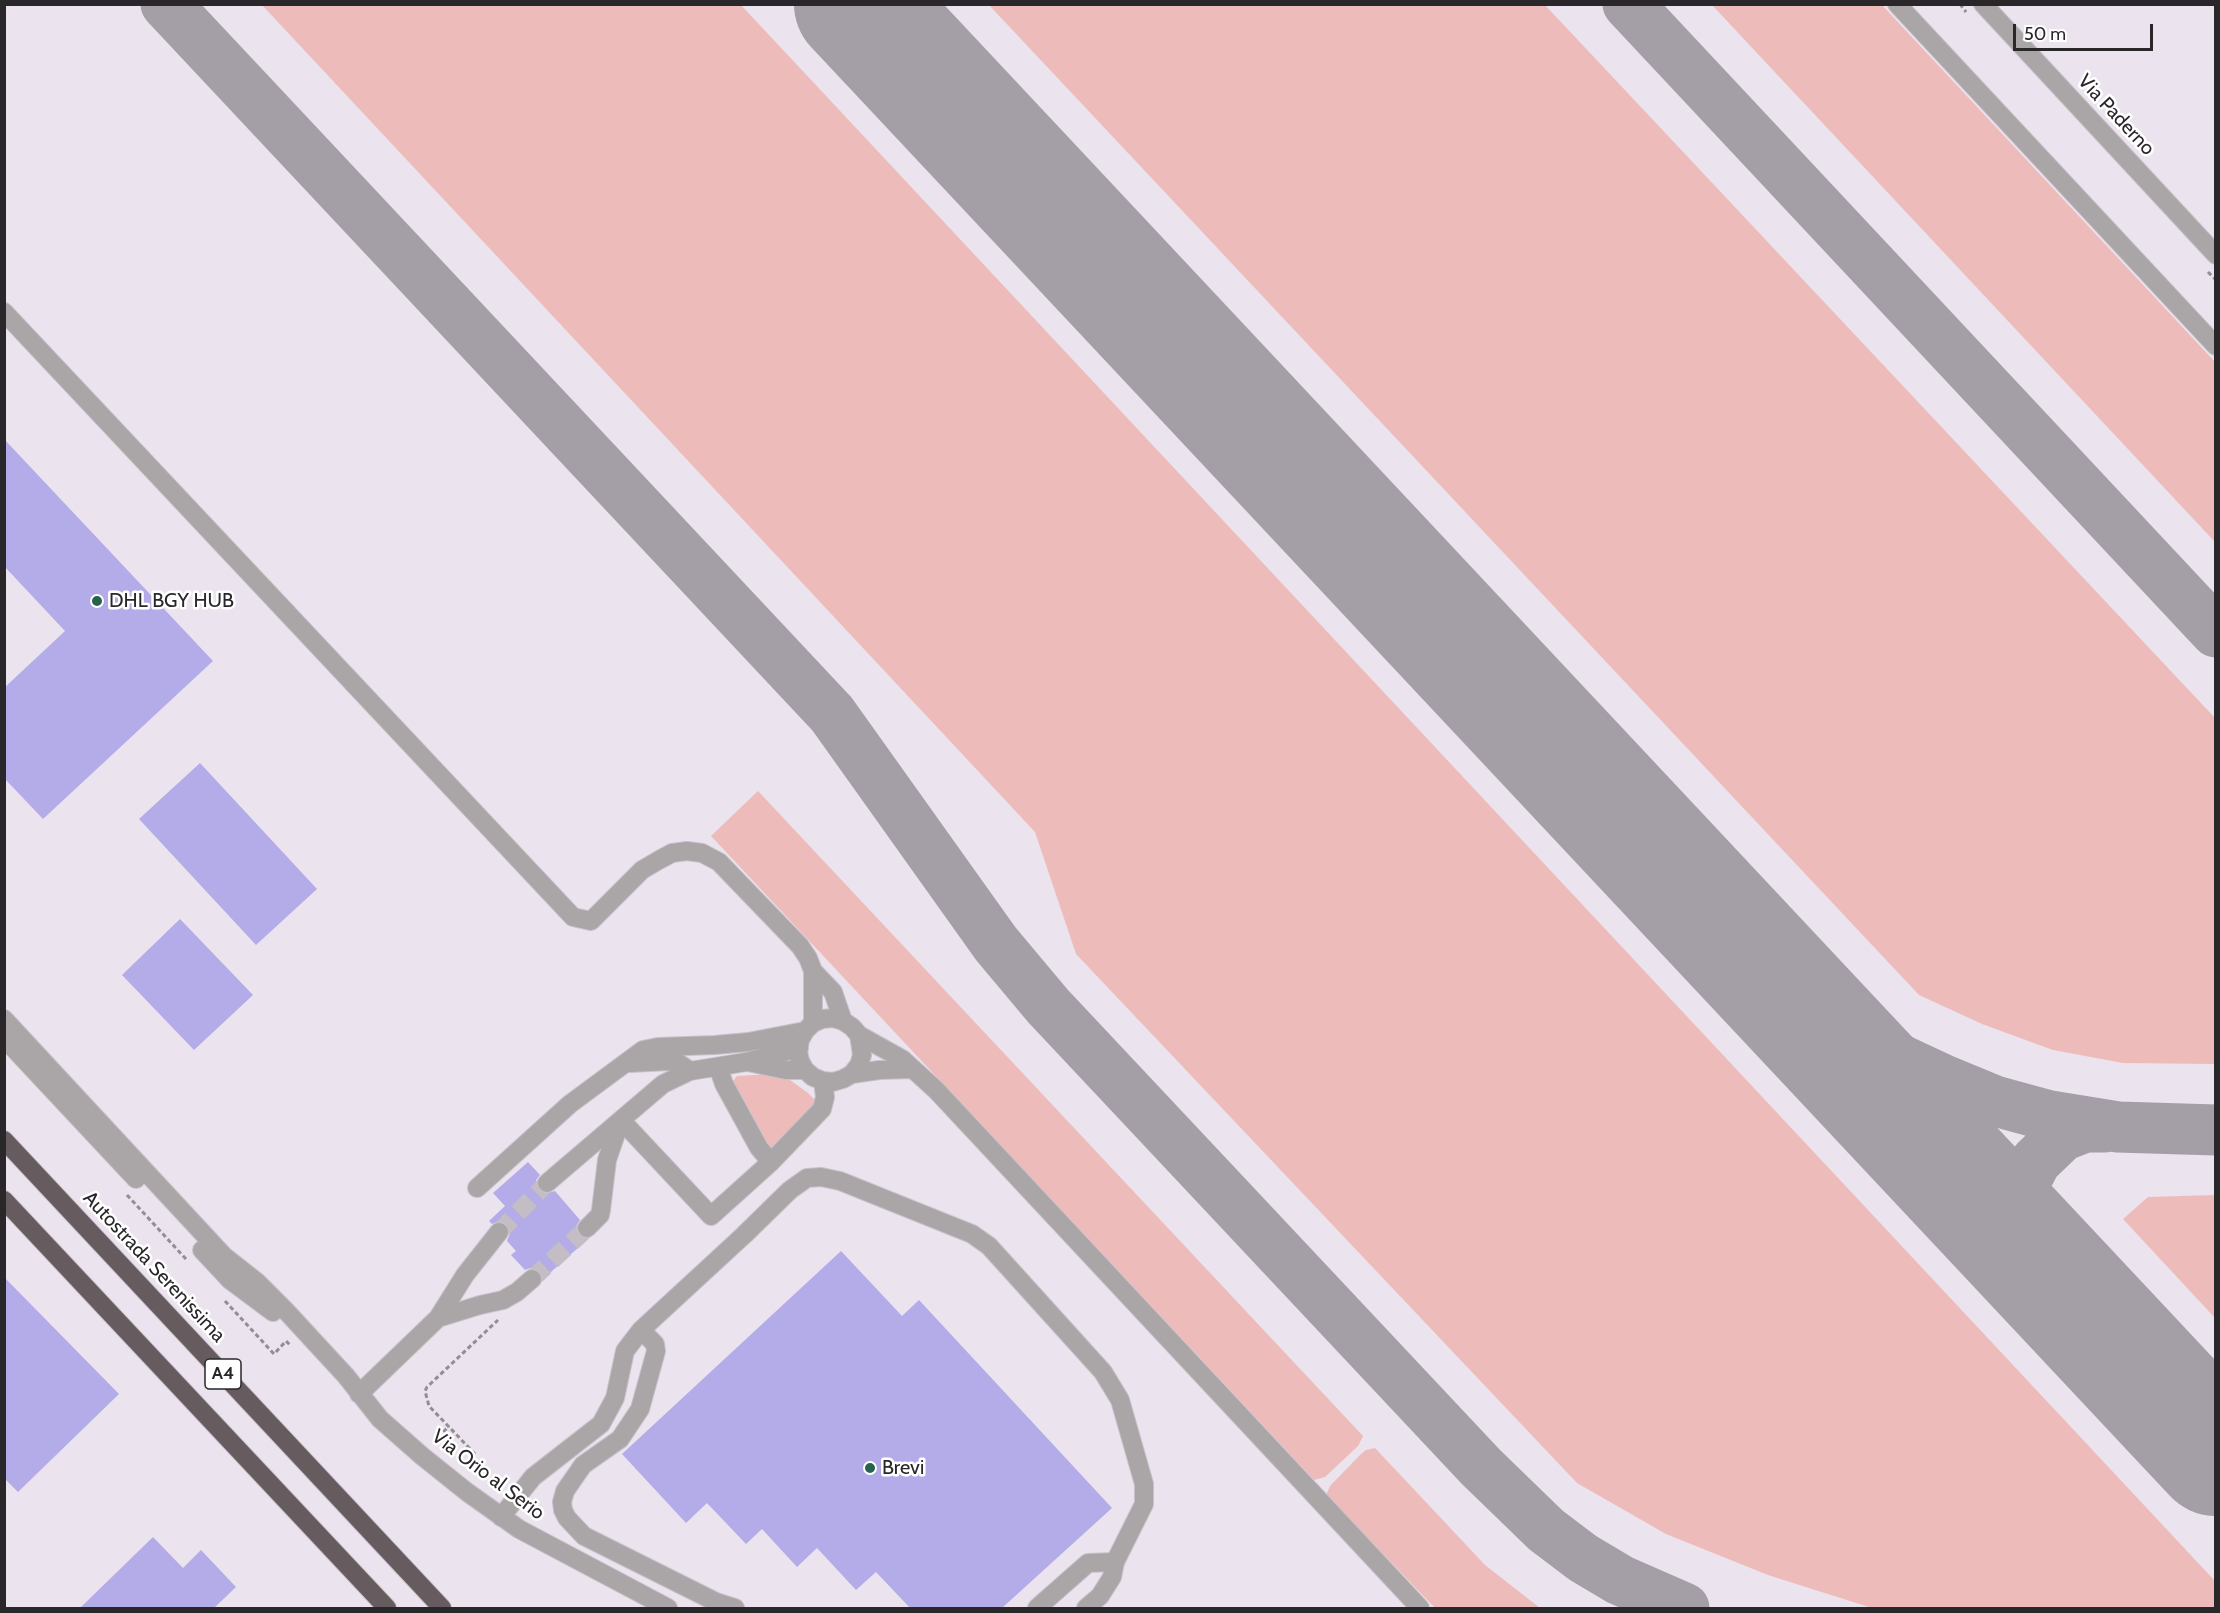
<!DOCTYPE html>
<style>
body{margin:0}
#map{position:relative;width:2220px;height:1613px;overflow:hidden;background:#ebe3ed;font-family:Cabin,sans-serif}
canvas{display:block}
.frame{position:absolute;inset:0;border:6px solid #29272a;pointer-events:none}
.scale{position:absolute;left:2013px;top:24px;width:140px;height:27px;box-sizing:border-box;border:3px solid #29272a;border-top:0;padding-left:8px;font-size:18px;line-height:21px;white-space:nowrap;color:#29272a;-webkit-text-stroke:4px #fff;paint-order:stroke}
</style>
<div id="map">
<canvas width="2220" height="1613"></canvas>
<div class="frame"></div>
<div class="scale">50 m</div>
</div>
<script>
const ctx = document.querySelector('canvas').getContext('2d');
ctx.lineJoin = 'round';
function paint(path, color) { ctx.fillStyle = color; ctx.fill(path, 'evenodd'); }
const shape = rows => new Path2D(rows.map(r => 'M' + r).join(''));
function trace(path, color, width, dash) { ctx.strokeStyle = color; ctx.lineWidth = width; ctx.lineCap = dash ? 'butt' : 'round'; ctx.setLineDash(dash || []); ctx.stroke(path); }
function label(font, color, halo, rows, align = 'center') {
  ctx.font = font + ' Cabin,sans-serif'; ctx.lineWidth = 5; ctx.setLineDash([]); ctx.textBaseline = 'middle'; ctx.strokeStyle = halo; ctx.fillStyle = color; for (const [text, x, y, turn = 0] of rows) {
    ctx.save(); ctx.translate(x, y); ctx.rotate((+turn || 0) * Math.PI / 180); ctx.textAlign = isNaN(turn) ? turn : align; if (halo) ctx.strokeText(text, 0, 0); ctx.fillText(text, 0, 0); ctx.restore();
  }
}
paint(shape([
 [262,5,741,5,2215,1581,2215,1608,1872,1608,1768,1575,1666,1534,1577,1483,1076,954,1035,832],
 [989,5,1545,5,2215,718,2215,1064,2123,1063,2053,1050,1982,1024,1919,995],
 [1712,5,1882,5,2215,362,2215,542],
 [758,791,1363,1436,1358,1446,1325,1477,1314,1480,711,836],
 [770,1074,781,1076,790,1080,808,1093,814,1099,814,1104,776,1146,771,1147,766,1141,732,1082,737,1076],
 [2215,1195,2216,1195,2215,1318,2123,1219,2148,1197],
 [1375,1448,1485,1565,1540,1608,1435,1608,1326,1495,1330,1486,1361,1454,1366,1450]
]), '#edbcba');
trace(shape([
 [166,4,832,714,996,944,1048,1006,1481,1467,1546,1530,1583,1558,1620,1580,1684,1608],
 [1628,4,2216,632],
 [1738,943,1866,1040,1899,1059,1944,1080,1995,1101,2050,1116,2118,1127,2216,1130],
 [2035,1260,2026,1229,2023,1197,2027,1178,2036,1161,2062,1136,2085,1127,2105,1127]
]), '#a49ea6', 51);
trace(shape([
 [857,4,2216,1453]
]), '#a49ea6', 126);
paint(shape([
 [4,439,213,661,43,819,4,778,4,688,65,631,4,566],
 [200,763,317,889,256,945,139,819],
 [180,919,253,995,194,1050,122,975],
 [528,1162,540,1175,536,1180,538,1190,544,1194,555,1191,580,1220,576,1226,579,1235,588,1239,543,1279,540,1271,530,1268,525,1270,511,1255,516,1251,507,1241,510,1233,506,1224,500,1221,492,1224,489,1221,505,1206,493,1193],
 [841,1251,902,1316,919,1300,1112,1508,1002,1608,910,1608,876,1572,856,1590,817,1548,797,1567,762,1529,746,1544,707,1503,686,1523,622,1454],
 [4,1277,119,1394,18,1492,4,1478],
 [153,1537,183,1568,201,1550,236,1587,214,1608,80,1608]
]), '#b4ace8');
trace(shape([
 [499,1232,547,1183],
 [532,1279,587,1228]
]), '#c4bdc6', 18, [18, 9]);
const minor = shape([
 [1897,4,2216,346],
 [1983,4,2216,255],
 [4,312,573,917,591,921,642,870,659,860,672,853,687,851,702,853,719,862,800,946,808,958,813,971,833,992,843,1021],
 [4,1019,224,1256,257,1282,286,1311,346,1376,380,1419,422,1456,467,1492,519,1529,668,1608],
 [813,1023,813,971],
 [859,1035,902,1059,936,1090,1420,1608],
 [4,1038,136,1179],
 [748,1062,786,1070,805,1070],
 [630,1063,669,1061,680,1064,690,1071],
 [718,1067,724,1084,759,1148,771,1162],
 [852,1074,859,1065,862,1055,859,1035,852,1027,843,1021,833,1018,822,1019,813,1023,805,1031,800,1040,798,1051,800,1061,805,1070,813,1077,823,1081,833,1082,843,1079,852,1074,879,1070,913,1069],
 [621,1120,711,1216,771,1162,822,1109,825,1097,823,1081],
 [547,1183,663,1084,690,1071,746,1062,799,1048],
 [477,1188,570,1104,643,1050,658,1047,715,1045,748,1042,805,1031],
 [587,1228,600,1215,601,1210,607,1160,620,1122],
 [202,1250,230,1280,273,1312],
 [438,1318,480,1305,503,1300,517,1292,532,1279],
 [641,1330,655,1344,656,1351,640,1409,620,1439,583,1465,565,1491,562,1502,563,1510,567,1518,584,1536,716,1602,735,1608],
 [359,1394,438,1318,465,1275,499,1232],
 [501,1517,533,1477,601,1424,615,1398,625,1351,641,1330,744,1235,790,1190,807,1178,821,1177,840,1181,972,1234,989,1246,1103,1372,1120,1400,1144,1484,1144,1504,1115,1562,1112,1577,1100,1596,1086,1608],
 [1037,1608,1088,1563,1115,1562]
]);
const highway = shape([
 [4,1140,442,1608],
 [4,1200,387,1608]
]);
trace(minor, '#c8c1ca', 20);
trace(highway, '#c8c1ca', 20);
trace(shape([
 [1960,4,1966,12],
 [2208,272,2216,280],
 [127,1195,186,1259],
 [225,1301,274,1354,286,1341,290,1345],
 [433,1443,449,1426],
 [475,1454,429,1406,425,1391,427,1387,498,1320]
]), '#938d94', 3, [4.5, 3]);
trace(minor, '#aaa5a7', 18);
trace(highway, '#665c60', 18);
for (const [x, y, r, color] of [
 [97,601,6,"#25634f"],
 [870,1468,6,"#25634f"]
]) { const dot = new Path2D(); dot.arc(x, y, r, 0, 2 * Math.PI); ctx.fillStyle = color; ctx.fill(dot); trace(dot, '#fff', 2); }
for (const [x, y, w] of [
 [223,1374,36]
]) { const box = new Path2D(); box.roundRect(x - w / 2, y - 15, w, 30, 4.5); ctx.fillStyle = '#fff'; ctx.fill(box); trace(box, '#29272a', 1.5); }
label('bold 18px', '#29272a', null, [
 ["A4",223,1374]
]);
label('20px', '#29272a', '#fff', [
 ["Via Paderno",2116,115,47],
 ["Autostrada Serenissima",154,1267,47],
 ["Via Orio al Serio",488,1475,37]
]);
label('20px', '#29272a', '#fff', [
 ["DHL BGY HUB",109,601],
 ["Brevi",882,1468]
], 'left');
</script>
